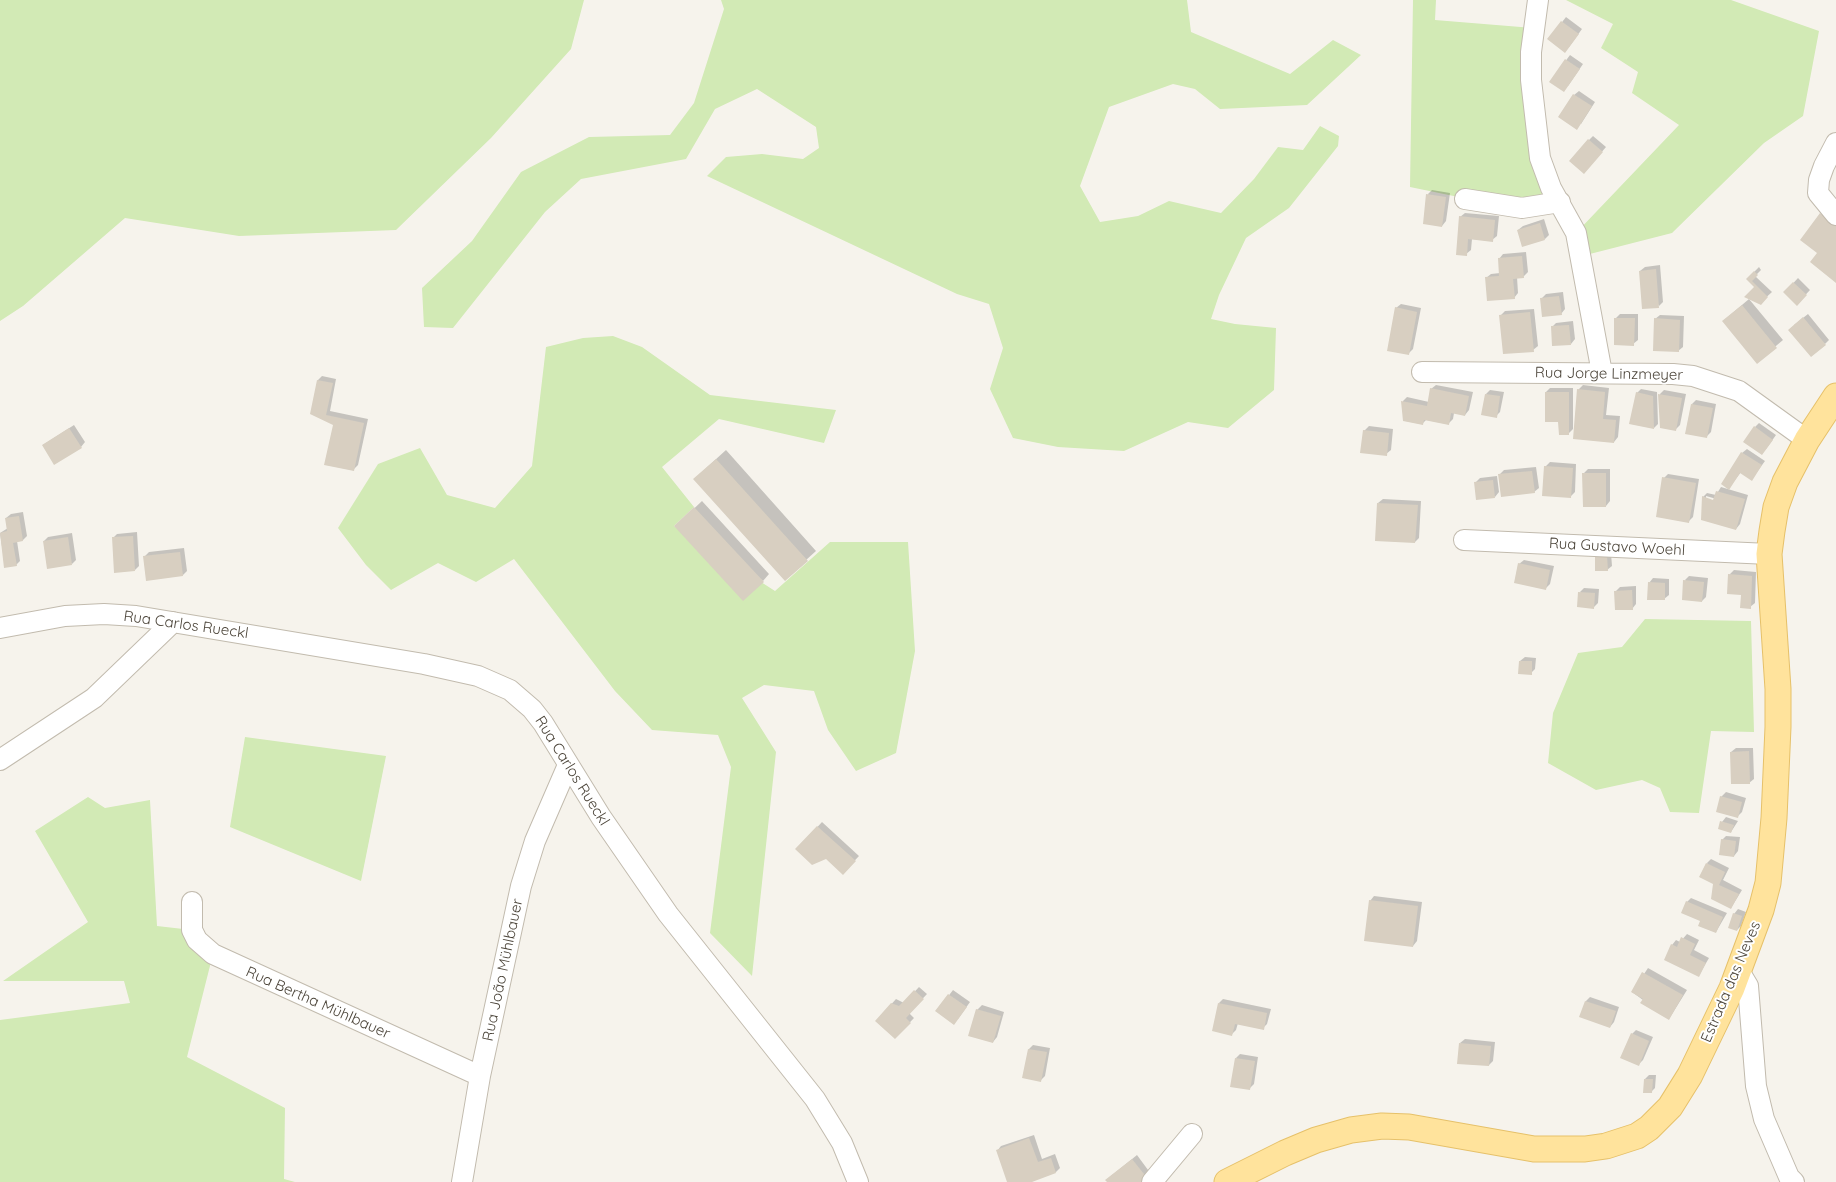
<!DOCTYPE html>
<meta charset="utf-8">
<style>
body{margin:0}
canvas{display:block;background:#f6f3ec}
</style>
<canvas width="1836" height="1182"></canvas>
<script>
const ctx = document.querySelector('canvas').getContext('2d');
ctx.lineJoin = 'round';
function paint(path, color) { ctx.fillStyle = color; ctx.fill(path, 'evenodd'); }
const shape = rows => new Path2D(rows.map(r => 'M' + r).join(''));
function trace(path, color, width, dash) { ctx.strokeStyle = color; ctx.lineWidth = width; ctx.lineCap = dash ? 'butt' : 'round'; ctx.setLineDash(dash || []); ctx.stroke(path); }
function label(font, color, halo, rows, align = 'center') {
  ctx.font = font + ' Quicksand,sans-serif'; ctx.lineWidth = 4; ctx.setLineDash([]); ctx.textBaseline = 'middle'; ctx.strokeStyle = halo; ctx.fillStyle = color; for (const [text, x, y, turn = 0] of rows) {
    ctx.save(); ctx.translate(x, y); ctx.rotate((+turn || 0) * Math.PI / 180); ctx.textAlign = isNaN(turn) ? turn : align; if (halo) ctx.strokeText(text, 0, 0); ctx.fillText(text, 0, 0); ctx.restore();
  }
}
paint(shape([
 [0,0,584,0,571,49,491,138,396,230,239,236,125,218,23,306,0,321],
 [721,0,1187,0,1191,32,1290,74,1333,40,1361,55,1307,105,1220,109,1195,89,1173,84,1109,107,1080,186,1100,222,1138,216,1169,201,1221,213,1254,179,1278,147,1303,150,1320,126,1339,136,1338,146,1289,208,1246,238,1219,295,1211,319,1235,324,1276,328,1274,390,1228,428,1188,422,1124,451,1058,447,1013,438,990,389,1003,348,989,304,957,294,707,176,726,157,762,154,803,159,819,148,816,127,757,89,715,109,686,159,581,179,545,212,453,328,424,327,422,288,472,241,521,172,589,137,670,135,694,103,724,9],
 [1413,0,1436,0,1435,20,1533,28,1531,80,1560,202,1473,200,1410,187],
 [1566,0,1731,0,1819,31,1803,116,1764,143,1672,233,1582,256,1576,233,1679,125,1632,93,1638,72,1601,48,1613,24],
 [613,336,642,347,710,395,836,410,824,443,719,419,662,467,694,507,674,526,775,591,830,542,908,542,915,651,896,753,856,771,828,730,814,691,764,685,742,698,776,752,752,976,710,933,731,767,718,735,652,730,615,691,514,559,476,582,438,563,391,590,366,565,338,528,378,464,420,448,447,495,495,508,532,466,546,347,583,338],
 [1645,619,1751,621,1754,732,1711,731,1699,813,1670,812,1660,788,1642,780,1596,790,1548,763,1553,713,1578,653,1622,647],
 [245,737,386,756,361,881,230,827],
 [88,797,105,808,150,800,157,926,192,930,213,954,187,1057,285,1108,284,1179,295,1182,0,1182,0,1020,130,1003,124,981,3,981,88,922,35,831]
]), '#d2eab5');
paint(shape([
 [1566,17,1582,29,1569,47,1549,39],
 [1570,55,1583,64,1568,86,1550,82],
 [1579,91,1595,102,1581,124,1574,95],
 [1593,136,1606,147,1588,168,1589,140],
 [1432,190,1450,193,1446,221,1442,226,1428,194],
 [1465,213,1499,216,1497,236,1492,240,1472,239,1471,250,1466,254,1460,217],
 [1544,219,1549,235,1545,239,1518,230,1523,226],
 [1526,252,1528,272,1523,277,1517,277,1518,293,1514,298,1486,278,1491,274,1500,273,1499,259,1503,254],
 [1660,265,1663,302,1659,306,1640,271,1645,267],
 [1759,267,1761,270,1755,276,1772,292,1760,303,1756,287,1747,279],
 [1798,278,1810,290,1797,304,1785,292],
 [1563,292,1565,309,1561,314,1541,299,1546,294],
 [1749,299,1783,340,1757,362,1723,321],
 [1401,304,1421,308,1413,349,1409,353,1396,308],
 [1534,309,1538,346,1533,350,1500,316,1505,311],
 [1620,314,1638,314,1638,340,1633,344,1616,318],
 [1808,314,1829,340,1825,344,1794,325],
 [1660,315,1684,316,1683,347,1678,351,1655,319],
 [1573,321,1575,339,1571,344,1552,327,1556,323],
 [322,376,336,379,330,411,368,419,358,465,354,469,334,424,311,413,318,380],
 [1436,385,1473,392,1469,410,1465,415,1454,413,1453,419,1448,424,1427,419,1422,424,1404,420,1403,401,1407,397,1429,402,1431,389],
 [1583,385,1609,388,1606,415,1620,416,1618,437,1614,442,1578,390],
 [1550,388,1573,388,1573,429,1568,434,1546,392],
 [1641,389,1657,392,1658,424,1654,428,1637,393],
 [1490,390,1504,392,1500,412,1496,416,1486,394],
 [1664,390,1686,394,1680,425,1675,430,1661,427,1660,394],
 [1696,400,1716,404,1711,432,1706,437,1692,404],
 [1759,423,1776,435,1766,449,1755,427],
 [74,425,85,442,81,447,43,445],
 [1369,426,1393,429,1391,450,1386,454,1364,431],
 [1747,449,1765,461,1752,479,1741,472,1729,488,1742,453],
 [726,450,816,551,785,579,704,470],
 [1550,462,1576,464,1575,492,1570,497,1545,467],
 [1536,467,1539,488,1534,492,1499,475,1504,470],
 [1588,469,1610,469,1610,501,1606,506,1583,474],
 [1668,474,1699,479,1693,517,1689,521,1664,478],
 [1497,476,1499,492,1495,497,1476,482,1480,478],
 [1721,487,1748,495,1740,524,1736,529,1703,497,1707,493,1716,495],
 [1706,496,1720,500,1719,502,1706,499],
 [1383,499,1421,501,1419,538,1415,542,1378,503],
 [702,501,769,574,763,581,683,519],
 [23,512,27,536,23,540,17,541,20,561,16,565,5,567,0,533,8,528,6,518,11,514],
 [137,532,139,566,135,570,113,538,117,534],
 [72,533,76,560,72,564,44,541,48,537],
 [184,548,187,571,183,575,144,557,149,552],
 [1601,553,1611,553,1612,566,1607,570,1596,557],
 [1524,560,1554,566,1550,584,1546,588,1519,564],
 [1734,570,1756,572,1755,603,1750,607,1729,575],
 [1689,576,1708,578,1706,597,1702,601,1685,580],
 [1653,578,1669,579,1669,595,1664,599,1649,583],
 [1636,586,1636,604,1632,609,1616,591,1620,587],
 [1584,588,1599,589,1598,603,1594,607,1580,592],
 [1525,657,1536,658,1535,669,1531,673,1520,661],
 [1736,748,1753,748,1754,779,1749,783,1731,752],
 [1726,792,1746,798,1742,812,1738,816,1721,797],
 [1726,817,1738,821,1731,832,1722,822],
 [822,822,859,856,843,873,826,858,797,849],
 [1726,836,1740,837,1738,851,1734,856,1722,840],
 [1711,859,1729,868,1723,880,1742,890,1731,908,1715,883,1707,863],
 [1374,896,1422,902,1417,941,1413,946,1370,901],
 [1691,898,1727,913,1716,932,1702,921,1687,902],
 [1738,909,1746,912,1741,926,1737,930,1734,914],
 [1687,934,1699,940,1694,950,1709,958,1699,975,1672,945,1676,940,1680,942],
 [1648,968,1687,990,1669,1019,1632,992],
 [919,987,927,994,909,1013,914,1018,895,1038,877,1020,896,999,904,1003],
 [953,990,970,1002,958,1019,937,1011],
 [1590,997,1619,1007,1614,1022,1610,1027,1581,1017,1586,1001],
 [1223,999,1271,1009,1267,1024,1263,1028,1238,1023,1236,1030,1232,1034,1219,1003],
 [982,1005,1004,1012,997,1037,993,1042,977,1010],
 [1636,1030,1653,1037,1643,1060,1639,1064,1632,1034],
 [1465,1039,1495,1042,1493,1061,1489,1065,1460,1043],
 [1033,1045,1050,1048,1045,1076,1041,1080,1023,1077,1029,1049],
 [1240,1054,1258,1057,1254,1084,1250,1088,1236,1058],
 [1649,1075,1656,1075,1655,1088,1651,1092,1645,1079],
 [1034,1135,1042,1159,1055,1154,1060,1168,1056,1172,1028,1182,1009,1182,997,1151,1001,1146],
 [1137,1155,1151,1174,1142,1182,1108,1182,1111,1176]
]), '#0003');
paint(shape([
 [1561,21,1579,34,1565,53,1547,39],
 [1565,59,1580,69,1564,92,1549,82],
 [1573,94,1592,106,1577,130,1558,117],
 [1588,139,1603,152,1584,174,1569,161],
 [1426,194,1446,197,1442,227,1423,224],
 [1820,213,1836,225,1836,283,1810,262,1817,253,1800,240],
 [1459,216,1495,220,1493,242,1468,239,1467,256,1456,255],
 [1540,223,1545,240,1522,247,1517,230],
 [1522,256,1524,278,1513,279,1515,299,1487,301,1485,277,1499,276,1498,258],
 [1656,269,1659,308,1642,309,1639,271],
 [1754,271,1758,275,1752,281,1768,297,1761,305,1744,297,1754,287,1746,279],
 [1793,282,1807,295,1797,306,1783,292],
 [1559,296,1562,315,1542,317,1540,298],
 [1742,305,1777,348,1757,364,1722,321],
 [1395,307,1417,312,1409,355,1387,351],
 [1530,312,1534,352,1503,354,1499,315],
 [1803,317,1826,345,1811,357,1788,330],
 [1614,318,1635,318,1634,346,1614,345],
 [1654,318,1680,320,1679,352,1653,351],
 [1569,325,1571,345,1552,346,1551,326],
 [317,380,333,383,326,415,364,423,354,471,324,465,333,425,310,414],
 [1430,388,1469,396,1465,416,1451,413,1449,425,1424,420,1423,425,1403,421,1401,401,1427,406],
 [1577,389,1605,392,1603,419,1616,420,1614,443,1573,439],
 [1545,392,1569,392,1569,435,1559,435,1558,422,1545,422],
 [1636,392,1653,396,1654,429,1629,424],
 [1485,394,1500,396,1497,418,1481,415],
 [1658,394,1682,398,1676,431,1660,428],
 [1691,404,1713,408,1707,438,1685,434],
 [1754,426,1773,440,1762,455,1743,442],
 [69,428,82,448,54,465,42,445],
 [1363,430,1389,433,1387,456,1360,453],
 [1741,452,1762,465,1752,481,1740,473,1729,490,1721,484],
 [716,459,808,561,785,581,693,479],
 [1544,466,1573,468,1571,498,1542,496],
 [1532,471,1535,493,1501,497,1498,474],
 [1582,473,1606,473,1606,507,1583,507],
 [1662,477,1696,483,1689,523,1656,517],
 [1493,480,1495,498,1476,500,1474,482],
 [1716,491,1745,499,1736,530,1701,520,1702,496,1713,500],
 [1377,503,1418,505,1415,543,1375,541],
 [694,507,764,582,743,601,674,526],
 [19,516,23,541,13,543,17,566,4,568,0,533,7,531,5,518],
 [133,536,135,571,114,573,112,537],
 [68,537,72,565,47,569,43,541],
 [180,552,183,576,146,581,143,556],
 [1607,556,1608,571,1595,571,1595,557],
 [1518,563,1550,570,1546,590,1514,583],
 [1728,574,1752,576,1751,609,1740,608,1741,595,1727,594],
 [1683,580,1704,582,1702,602,1682,600],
 [1648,582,1665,583,1665,600,1647,600],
 [1632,590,1633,610,1615,610,1614,591],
 [1578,592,1595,593,1594,609,1577,607],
 [1519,661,1532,661,1532,675,1518,674],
 [1749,751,1750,784,1731,784,1730,752],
 [1720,796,1742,802,1738,818,1716,812],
 [1720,821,1734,825,1731,833,1718,829],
 [817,826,856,861,843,875,826,859,812,865,795,849],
 [1721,839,1736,841,1734,857,1719,855],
 [1706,863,1725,872,1719,885,1739,894,1731,909,1711,899,1713,884,1699,877],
 [1369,900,1418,906,1413,947,1364,941],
 [1686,901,1723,917,1716,933,1698,926,1700,921,1681,913],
 [1733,913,1742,916,1737,931,1728,928],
 [1681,937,1695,944,1690,955,1706,963,1699,977,1664,960,1671,944,1677,947],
 [1642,972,1683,995,1669,1020,1640,1003,1643,999,1631,992],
 [914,990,924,999,906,1018,911,1023,895,1039,875,1021,891,1003,899,1006],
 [948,994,967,1007,954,1025,935,1011],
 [1585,1001,1616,1011,1610,1028,1579,1017],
 [1218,1003,1267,1013,1264,1030,1235,1024,1232,1036,1212,1031],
 [976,1009,1001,1016,993,1043,968,1036],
 [1631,1033,1649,1041,1639,1066,1620,1058],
 [1459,1043,1491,1046,1489,1066,1457,1064],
 [1028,1049,1047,1052,1041,1082,1022,1078],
 [1235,1058,1255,1061,1250,1090,1230,1087],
 [1644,1079,1653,1079,1652,1093,1643,1093],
 [1029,1138,1038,1162,1051,1158,1056,1173,1032,1182,1007,1182,996,1150],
 [1132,1159,1148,1179,1144,1182,1107,1182,1105,1180]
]), '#d8cfc1');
const minor = shape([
 [1538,0,1531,52,1531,80,1540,158,1551,188,1576,233,1602,373],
 [1836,143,1824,166,1819,180,1818,193,1836,215],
 [1465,199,1522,208,1560,202],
 [1422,372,1673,374,1693,376,1739,391,1807,440],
 [1464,540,1769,554],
 [0,628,65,616,104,614,136,616,424,664,478,676,510,690,532,709,543,723,601,817,668,914,815,1099,842,1143,858,1182],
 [0,760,94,698,173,622],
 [192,902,192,930,197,940,213,954,480,1076],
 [1739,971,1748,986,1756,1086,1764,1119,1789,1177,1794,1182],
 [462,1182,480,1076,521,886,535,841,568,765],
 [1152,1182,1192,1134]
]);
const major = shape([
 [1227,1182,1285,1153,1316,1140,1351,1130,1382,1126,1409,1127,1534,1149,1585,1149,1606,1146,1637,1136,1649,1128,1670,1107,1690,1075,1732,988,1761,910,1768,883,1774,818,1778,727,1778,689,1769,554,1772,531,1776,507,1785,482,1807,440,1836,396]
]);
trace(minor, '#c2bbae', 22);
trace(major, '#e6c16a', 27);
trace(minor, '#fff', 20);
trace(major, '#ffe39c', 25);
label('15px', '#4b4439', '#fff', [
 ["Rua Jorge Linzmeyer",1609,374,1],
 ["Rua Gustavo Woehl",1617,547,3],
 ["Rua Carlos Rueckl",186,625,8],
 ["Rua Carlos Rueckl",572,771,58],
 ["Rua João Mühlbauer",503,970,-78],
 ["Estrada das Neves",1731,982,-67],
 ["Rua Bertha Mühlbauer",318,1003,24]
]);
</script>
